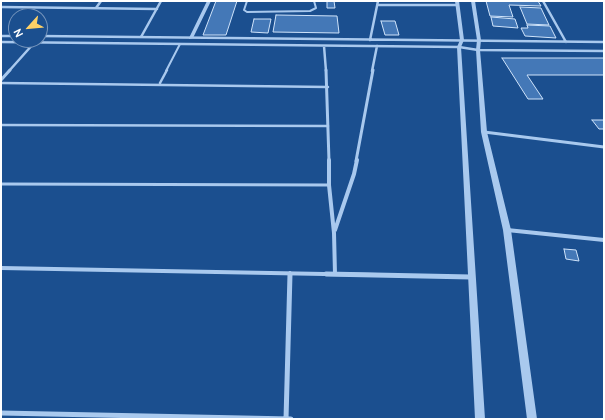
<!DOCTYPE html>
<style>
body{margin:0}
#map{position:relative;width:605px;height:420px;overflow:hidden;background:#1b4f8f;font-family:Cabin,sans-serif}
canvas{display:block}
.frame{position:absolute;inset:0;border:2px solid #fff;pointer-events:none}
.north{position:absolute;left:8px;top:8px;width:40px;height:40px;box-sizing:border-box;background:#1b4f8f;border:1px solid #7695bc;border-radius:50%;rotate:243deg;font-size:11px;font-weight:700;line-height:16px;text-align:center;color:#fff}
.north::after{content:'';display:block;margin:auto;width:14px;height:18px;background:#ffd166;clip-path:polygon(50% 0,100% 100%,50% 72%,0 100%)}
</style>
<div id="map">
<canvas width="605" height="420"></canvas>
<div class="frame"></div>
<div class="north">N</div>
</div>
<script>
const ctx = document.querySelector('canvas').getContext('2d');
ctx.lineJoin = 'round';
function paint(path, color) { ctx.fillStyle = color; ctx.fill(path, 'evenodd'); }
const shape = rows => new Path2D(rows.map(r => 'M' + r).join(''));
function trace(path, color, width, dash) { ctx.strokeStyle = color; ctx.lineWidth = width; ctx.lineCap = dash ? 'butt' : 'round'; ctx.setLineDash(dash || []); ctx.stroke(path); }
const building = shape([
 [216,1,237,1,226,35,203,35,216,1],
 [327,1,334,1,335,8,327,8,327,1],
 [486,1,538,1,541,6,509,5,513,17,490,16,486,1],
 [520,7,541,8,549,25,527,24,520,7],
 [276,15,337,16,339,33,273,32,276,15],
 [491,17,515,19,518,28,493,26,491,17],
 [254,19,271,19,268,33,251,32,254,19],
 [381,21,395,21,399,35,385,35,381,21],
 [527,25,550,26,556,38,525,36,521,28,528,28,527,25],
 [502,58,604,58,604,75,527,75,543,99,528,99,502,58],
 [592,120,604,120,604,129,599,129,592,120],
 [564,249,576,250,579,261,566,259,564,249]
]);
paint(building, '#4478b7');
trace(building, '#cfe3fa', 1);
trace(shape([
 [247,1,244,10,247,12,310,11,316,8,314,1],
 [166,71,180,44]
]), '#a9c9ee', 2);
trace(shape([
 [1,83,328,87],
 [160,83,167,70],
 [1,125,328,126]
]), '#a9c9ee', 2.5);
trace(shape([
 [1,184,329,185]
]), '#a9c9ee', 3);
trace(shape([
 [543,1,566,42],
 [378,5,457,5],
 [1,7,157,9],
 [96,8,101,1],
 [1,36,16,36],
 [40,36,604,42],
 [141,37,161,1],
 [370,40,378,1],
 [1,42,459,47,478,50,604,51],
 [324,46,326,71],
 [9,71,34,43],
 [372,71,377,46]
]), '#a9c9ee', 2.5);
trace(shape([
 [326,70,329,161],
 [1,80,10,70],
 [484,132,604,147],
 [356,161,373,70]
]), '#a9c9ee', 3);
trace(shape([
 [329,160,329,185,334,233,335,274],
 [335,230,354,174,357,160],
 [507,230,604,240],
 [1,268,378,275],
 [290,275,290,273]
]), '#a9c9ee', 4);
trace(shape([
 [326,274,471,277],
 [1,413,291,419],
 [286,419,290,274]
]), '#a9c9ee', 5);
paint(shape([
 [207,1,211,1,193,38,189,39,189,38,207,1],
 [455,1,459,1,464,40,461,47,485,419,475,419,457,47,460,40,455,1],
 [471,1,475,1,481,40,480,50,487,132,511,230,537,419,527,419,503,230,481,132,476,50,477,40,471,1]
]), '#a9c9ee');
</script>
